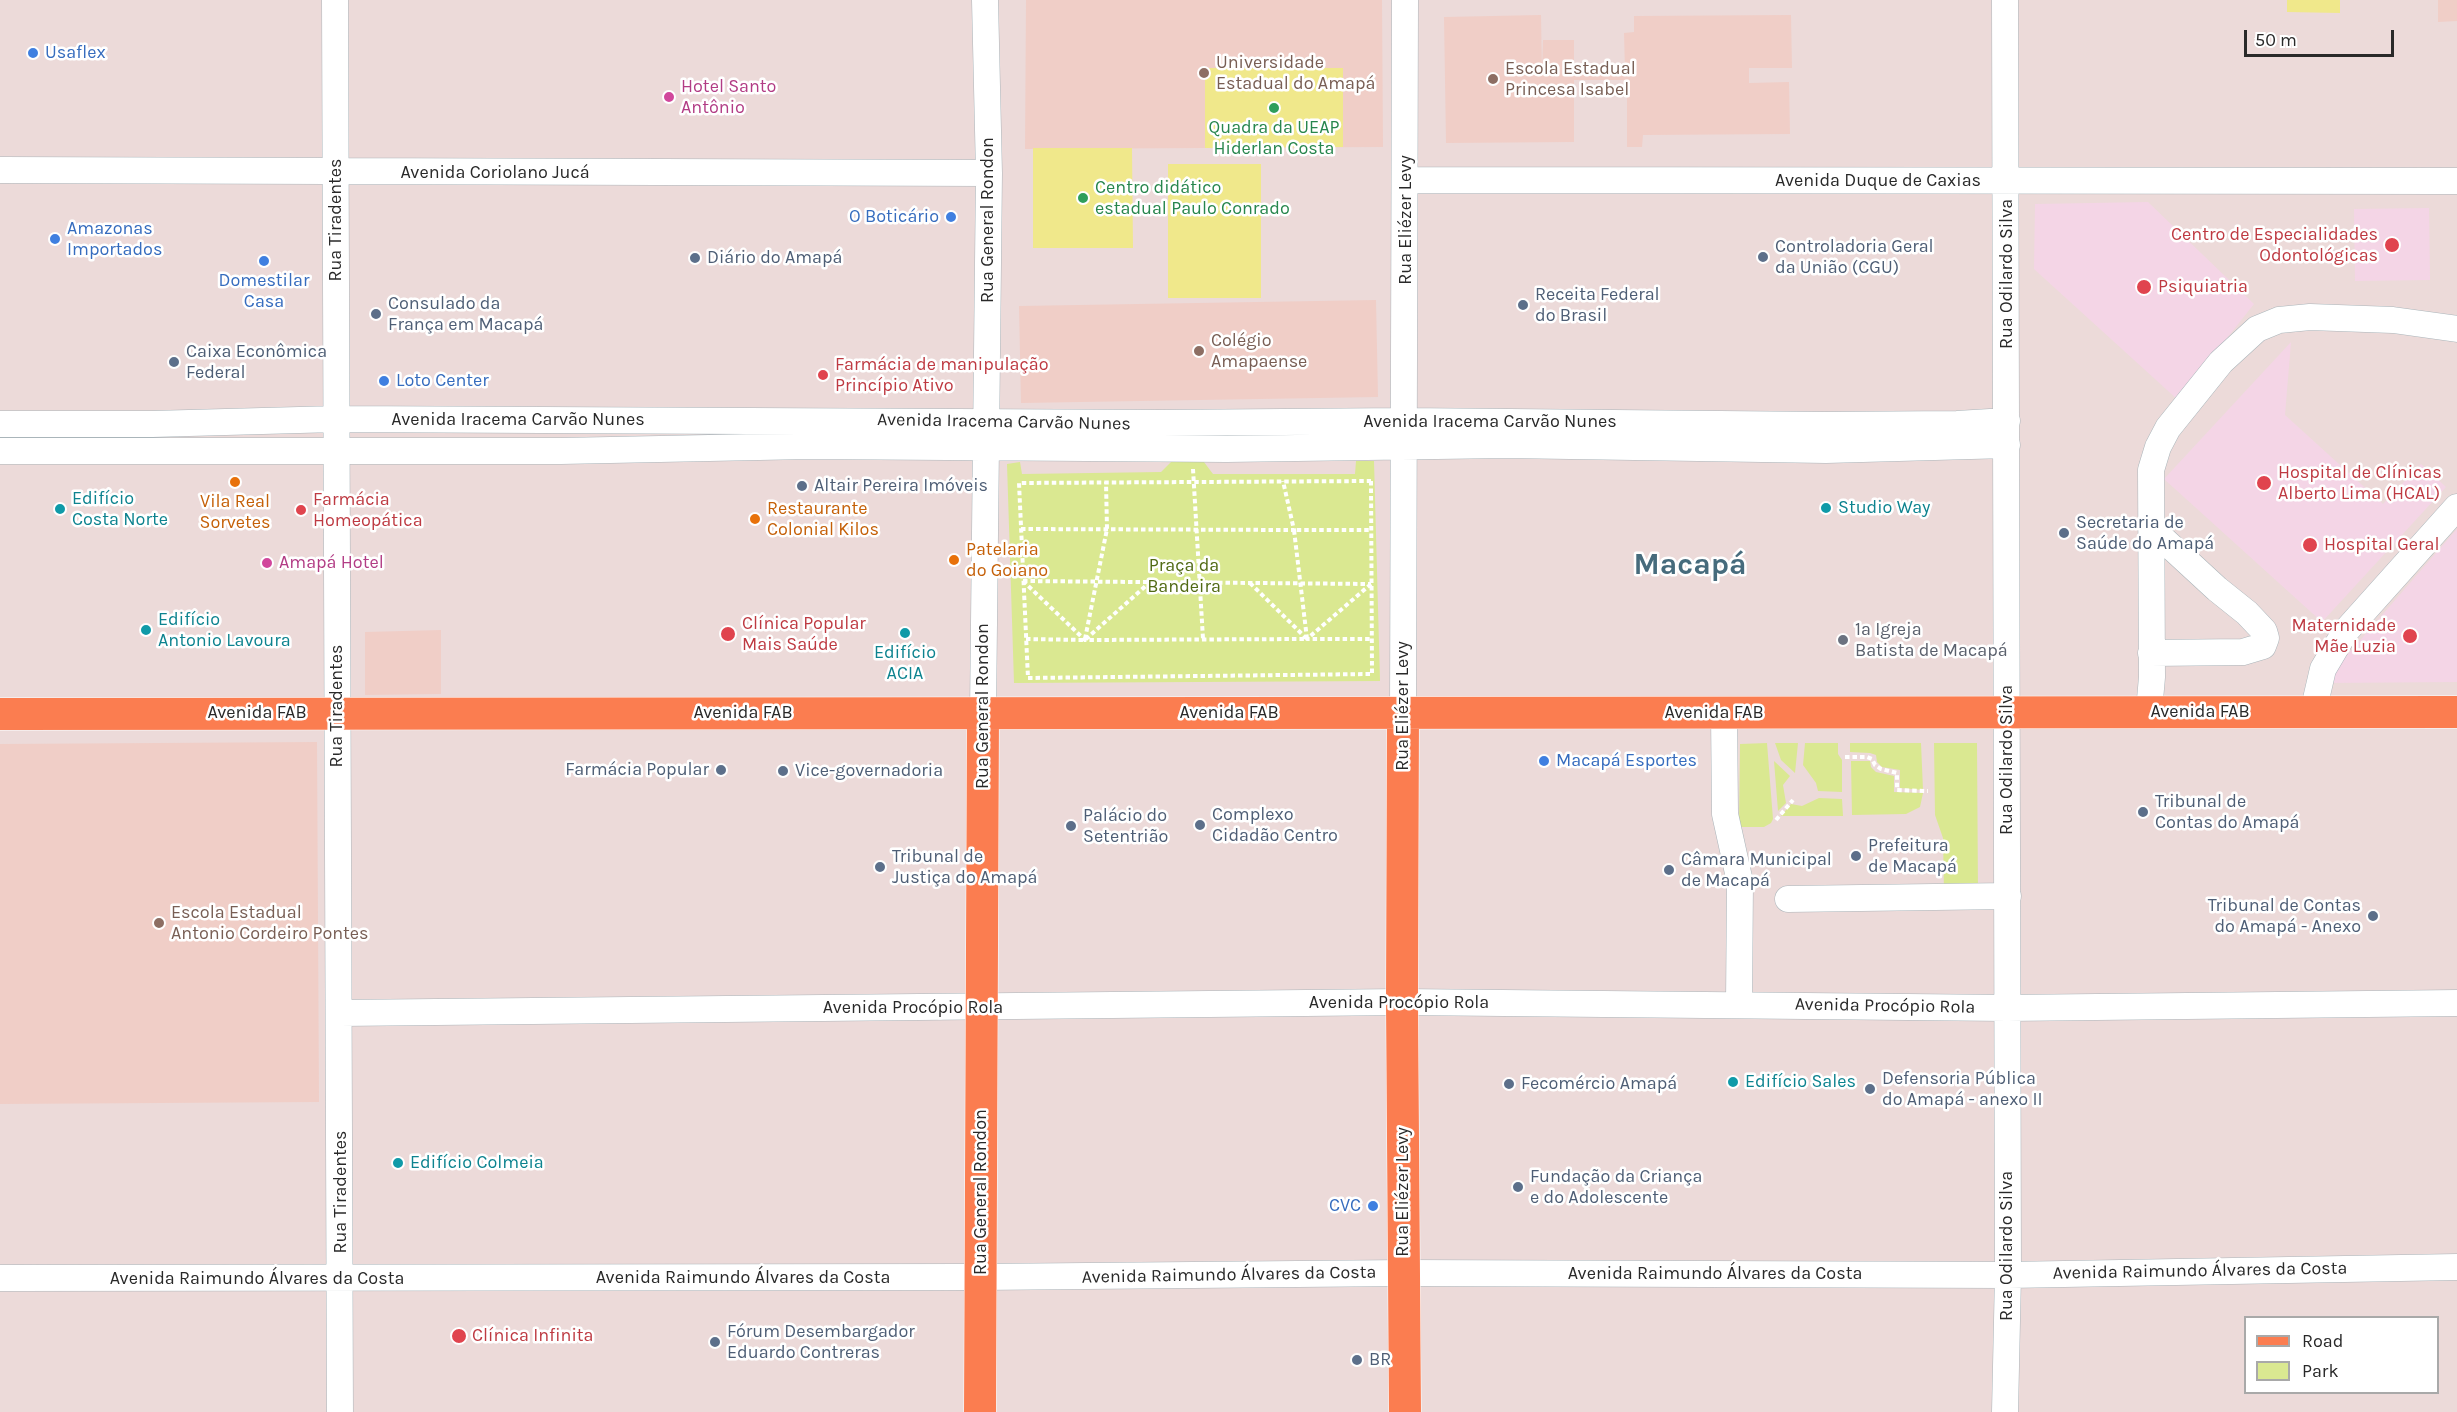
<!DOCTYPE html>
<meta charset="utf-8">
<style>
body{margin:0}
#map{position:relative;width:2457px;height:1412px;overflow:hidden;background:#ecdad9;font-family:Karla,sans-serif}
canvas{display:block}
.legend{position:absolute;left:2244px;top:1316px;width:195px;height:78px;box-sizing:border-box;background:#fff;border:2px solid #a9a9a9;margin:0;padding:8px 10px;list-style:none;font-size:18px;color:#292929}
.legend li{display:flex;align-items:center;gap:12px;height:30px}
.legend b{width:30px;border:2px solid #a9a9a9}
.scale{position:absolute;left:2244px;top:30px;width:150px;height:27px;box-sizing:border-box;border:3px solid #292929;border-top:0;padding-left:8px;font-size:18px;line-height:21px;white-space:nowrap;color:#292929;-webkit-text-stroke:4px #fff;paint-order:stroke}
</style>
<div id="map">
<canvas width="2457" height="1412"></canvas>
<ul class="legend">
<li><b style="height:8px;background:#fb7d50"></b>Road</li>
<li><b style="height:16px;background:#dae891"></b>Park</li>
</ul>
<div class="scale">50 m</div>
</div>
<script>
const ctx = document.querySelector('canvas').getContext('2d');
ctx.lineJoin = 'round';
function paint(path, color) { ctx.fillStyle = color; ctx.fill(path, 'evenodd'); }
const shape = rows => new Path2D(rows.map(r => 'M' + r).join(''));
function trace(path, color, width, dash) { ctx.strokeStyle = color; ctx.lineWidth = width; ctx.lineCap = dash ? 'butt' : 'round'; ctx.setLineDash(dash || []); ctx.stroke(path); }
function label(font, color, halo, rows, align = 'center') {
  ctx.font = font + ' Karla,sans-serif'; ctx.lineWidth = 5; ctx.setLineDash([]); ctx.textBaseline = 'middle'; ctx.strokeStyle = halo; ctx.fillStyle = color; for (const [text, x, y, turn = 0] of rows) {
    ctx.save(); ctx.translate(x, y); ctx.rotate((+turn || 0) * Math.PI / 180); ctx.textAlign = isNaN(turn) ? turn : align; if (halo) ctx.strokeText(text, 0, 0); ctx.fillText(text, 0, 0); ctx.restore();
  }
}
paint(shape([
 [1026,0,1382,0,1383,147,1025,149],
 [2438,0,2457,0,2457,21,2438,22],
 [1541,15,1542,74,1543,40,1574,40,1574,72,1625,71,1624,33,1634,32,1634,16,1791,15,1792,68,1749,68,1749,83,1789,82,1790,134,1643,135,1642,147,1627,147,1627,80,1574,80,1574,142,1446,143,1444,17],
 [1376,300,1378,397,1021,403,1019,306],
 [441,630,441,694,365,695,365,632],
 [317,742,319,1102,0,1104,0,744]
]), '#f0cec7');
paint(shape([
 [2148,202,2254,304,2178,400,2034,269,2035,204],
 [2429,208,2430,280,2355,281,2354,209],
 [2291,342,2285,415,2383,504,2421,464,2446,487,2322,622,2164,479],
 [2457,529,2457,682,2323,683,2403,591]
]), '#f4d5e6');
paint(shape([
 [1356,461,1374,461,1380,681,1014,683,1007,464,1020,462,1022,474,1161,472,1171,462,1204,462,1213,474,1355,474],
 [1767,743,1773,819,1771,823,1764,827,1739,827,1740,744],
 [1775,743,1798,743,1795,773,1781,760],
 [1805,743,1838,743,1838,754,1842,760,1842,792,1818,791,1816,783,1803,765],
 [1850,743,1921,743,1923,790,1900,788,1900,770,1882,767,1877,762,1876,755,1870,753,1850,752],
 [1934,743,1977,743,1978,893,1944,893,1943,838,1935,815],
 [1774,761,1790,776,1783,785,1786,803,1778,811],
 [1851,761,1870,761,1871,767,1876,772,1894,776,1894,792,1923,793,1920,807,1906,814,1852,815],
 [1819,798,1842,799,1843,816,1781,816,1791,804,1802,806]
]), '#dae891');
paint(shape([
 [2287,0,2340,0,2340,13,2287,12],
 [1205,68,1343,68,1343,147,1205,148],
 [1033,148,1132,148,1133,248,1033,248],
 [1168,164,1261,164,1261,298,1168,298]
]), '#f0e88b');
const minor = shape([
 [335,0,340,1412],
 [2005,0,2008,1275,2005,1412],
 [0,170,989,173],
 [1406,180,2457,181],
 [0,424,152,424,336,419,1162,423,1404,421,1824,425,1957,424,2007,421],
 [0,451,561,451,808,446,1227,449,1506,445,1826,450,2007,445],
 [2151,653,2243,652,2263,646,2266,638,2264,631,2247,613,2217,589,2153,530],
 [2149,711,2152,677,2151,470,2158,447,2168,428,2221,362,2257,329,2279,320,2310,317,2393,320,2457,329],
 [2313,712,2323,669,2345,632,2457,507],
 [983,713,989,173,985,0],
 [1403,713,1405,0],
 [1724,713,1725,814,1740,882,1739,1004],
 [1788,899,2008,896],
 [340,1013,1402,1002,2007,1008,2457,1003],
 [0,1278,980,1277,1404,1273,2008,1275,2457,1267]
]);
const major = shape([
 [1403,713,1402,1002,1405,1412],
 [0,714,2457,712],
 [980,1412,983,713]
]);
trace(minor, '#aab5ba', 27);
trace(major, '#fff', 33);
trace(shape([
 [1193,469,1203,639],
 [1371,481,1372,674,1028,678,1019,483,1371,481],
 [1021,529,1294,530,1283,481],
 [1023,581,1371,584],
 [1023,581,1085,640,1307,639],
 [1250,583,1306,638],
 [1371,584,1307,639,1371,639],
 [1026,639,1085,640,1150,582],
 [1085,639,1107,529,1106,482],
 [1307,639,1294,530,1371,530],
 [1845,757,1867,757,1872,759,1875,765,1881,769,1897,773,1897,790,1928,791],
 [1776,820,1793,800]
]), '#fff', 4, [4.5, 3]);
trace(minor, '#fff', 26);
trace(major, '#fb7d50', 32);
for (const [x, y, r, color] of [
 [33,53,6,"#3f7fe0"],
 [1204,73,6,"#8d6e63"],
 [1493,79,6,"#8d6e63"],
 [669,97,6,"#d1479c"],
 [1274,108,6,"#2e9e5b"],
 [1083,198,6,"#2e9e5b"],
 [951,217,6,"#3f7fe0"],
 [55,239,6,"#3f7fe0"],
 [2392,245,8,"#e0444e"],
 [1763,257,6,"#5c6f8a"],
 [695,258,6,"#5c6f8a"],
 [264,261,6,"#3f7fe0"],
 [2144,287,8,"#e0444e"],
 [1523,305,6,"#5c6f8a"],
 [376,314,6,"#5c6f8a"],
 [1199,351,6,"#8d6e63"],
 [174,362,6,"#5c6f8a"],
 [823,375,6,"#e0444e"],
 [384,381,6,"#3f7fe0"],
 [235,482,6,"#e8710a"],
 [2264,483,8,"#e0444e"],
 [802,486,6,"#5c6f8a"],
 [1826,508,6,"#0f9aa8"],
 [60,509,6,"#0f9aa8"],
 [301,510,6,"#e0444e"],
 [755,519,6,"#e8710a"],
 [2064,533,6,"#5c6f8a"],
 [2310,545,8,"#e0444e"],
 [954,560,6,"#e8710a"],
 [267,563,6,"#d1479c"],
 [146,630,6,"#0f9aa8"],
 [905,633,6,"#0f9aa8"],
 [728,634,8,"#e0444e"],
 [2410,636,8,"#e0444e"],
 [1843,640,6,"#6b7280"],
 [1544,761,6,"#3f7fe0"],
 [721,770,6,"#5c6f8a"],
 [783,771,6,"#5c6f8a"],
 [2143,812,6,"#5c6f8a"],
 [1200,825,6,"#5c6f8a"],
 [1071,826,6,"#5c6f8a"],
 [1856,856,6,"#5c6f8a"],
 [880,867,6,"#5c6f8a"],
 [1669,870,6,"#5c6f8a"],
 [2373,916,6,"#5c6f8a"],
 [159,923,6,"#8d6e63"],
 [1733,1082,6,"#0f9aa8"],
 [1509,1084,6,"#5c6f8a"],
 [1870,1089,6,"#5c6f8a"],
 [398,1163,6,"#0f9aa8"],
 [1518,1187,6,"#5c6f8a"],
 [1373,1206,6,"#3f7fe0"],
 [459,1336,8,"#e0444e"],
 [715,1342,6,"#5c6f8a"],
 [1357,1360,6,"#5c6f8a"]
]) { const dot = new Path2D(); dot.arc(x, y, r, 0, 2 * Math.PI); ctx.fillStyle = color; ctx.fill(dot); trace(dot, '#fff', 2); }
label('18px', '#366cbe', '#fff', [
 ["Usaflex",45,53],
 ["O Boticário",939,217,"right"],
 ["Amazonas",67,229],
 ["Importados",67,250],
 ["Domestilar",264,281,"center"],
 ["Casa",264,302,"center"],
 ["Loto Center",396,381],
 ["Macapá Esportes",1556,761],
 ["CVC",1361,1206,"right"]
], 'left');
label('18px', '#785e54', '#fff', [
 ["Universidade",1216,63],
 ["Estadual do Amapá",1216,84],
 ["Escola Estadual",1505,69],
 ["Princesa Isabel",1505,90],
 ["Colégio",1211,341],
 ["Amapaense",1211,362],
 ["Escola Estadual",171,913],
 ["Antonio Cordeiro Pontes",171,934]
], 'left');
label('18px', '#b23c85', '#fff', [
 ["Hotel Santo",681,87],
 ["Antônio",681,108],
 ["Amapá Hotel",279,563]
], 'left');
label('18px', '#27864d', '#fff', [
 ["Quadra da UEAP",1274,128],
 ["Hiderlan Costa",1274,149],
 ["Centro didático",1095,188,"left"],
 ["estadual Paulo Conrado",1095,209,"left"]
]);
label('18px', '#292929', '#fff', [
 ["Avenida Coriolano Jucá",495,173],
 ["Avenida Duque de Caxias",1878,181],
 ["Rua Tiradentes",336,220,-90],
 ["Rua General Rondon",988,220,-90],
 ["Rua Eliézer Levy",1406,220,-90],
 ["Rua Odilardo Silva",2007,274,-90],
 ["Avenida Iracema Carvão Nunes",518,420],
 ["Avenida Iracema Carvão Nunes",1004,422,1],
 ["Avenida Iracema Carvão Nunes",1490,422],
 ["Rua Tiradentes",337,706,-90],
 ["Rua General Rondon",983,706,-90],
 ["Rua Eliézer Levy",1403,706,-90],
 ["Avenida FAB",2200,712],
 ["Avenida FAB",257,713],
 ["Avenida FAB",743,713],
 ["Avenida FAB",1229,713],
 ["Avenida FAB",1714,713],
 ["Rua Odilardo Silva",2007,760,-90],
 ["Avenida Procópio Rola",1399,1003],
 ["Avenida Procópio Rola",1885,1006,1],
 ["Avenida Procópio Rola",913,1008],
 ["Rua Tiradentes",341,1192,-90],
 ["Rua General Rondon",981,1192,-90],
 ["Rua Eliézer Levy",1403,1192,-90],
 ["Rua Odilardo Silva",2007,1246,-90],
 ["Avenida Raimundo Álvares da Costa",2200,1271,-1],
 ["Avenida Raimundo Álvares da Costa",1715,1274],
 ["Avenida Raimundo Álvares da Costa",1229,1275,-1],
 ["Avenida Raimundo Álvares da Costa",743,1278],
 ["Avenida Raimundo Álvares da Costa",257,1279]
]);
label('18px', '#be3a42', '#fff', [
 ["Centro de Especialidades",2378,235,"right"],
 ["Odontológicas",2378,256,"right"],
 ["Psiquiatria",2158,287],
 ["Farmácia de manipulação",835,365],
 ["Princípio Ativo",835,386],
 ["Hospital de Clínicas",2278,473],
 ["Alberto Lima (HCAL)",2278,494],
 ["Farmácia",313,500],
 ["Homeopática",313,521],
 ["Hospital Geral",2324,545],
 ["Clínica Popular",742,624],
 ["Mais Saúde",742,645],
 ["Maternidade",2396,626,"right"],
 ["Mãe Luzia",2396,647,"right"],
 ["Clínica Infinita",472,1336]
], 'left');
label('18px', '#4e5e75', '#fff', [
 ["Controladoria Geral",1775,247],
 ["da União (CGU)",1775,268],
 ["Diário do Amapá",707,258],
 ["Receita Federal",1535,295],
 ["do Brasil",1535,316],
 ["Consulado da",388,304],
 ["França em Macapá",388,325],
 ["Caixa Econômica",186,352],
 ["Federal",186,373],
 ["Altair Pereira Imóveis",814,486],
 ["Secretaria de",2076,523],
 ["Saúde do Amapá",2076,544],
 ["Farmácia Popular",709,770,"right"],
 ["Vice-governadoria",795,771],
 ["Tribunal de",2155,802],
 ["Contas do Amapá",2155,823],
 ["Complexo",1212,815],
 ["Cidadão Centro",1212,836],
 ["Palácio do",1083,816],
 ["Setentrião",1083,837],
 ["Prefeitura",1868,846],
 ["de Macapá",1868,867],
 ["Tribunal de",892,857],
 ["Justiça do Amapá",892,878],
 ["Câmara Municipal",1681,860],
 ["de Macapá",1681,881],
 ["Tribunal de Contas",2361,906,"right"],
 ["do Amapá - Anexo",2361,927,"right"],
 ["Defensoria Pública",1882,1079],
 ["do Amapá - anexo II",1882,1100],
 ["Fecomércio Amapá",1521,1084],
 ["Fundação da Criança",1530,1177],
 ["e do Adolescente",1530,1198],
 ["Fórum Desembargador",727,1332],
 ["Eduardo Contreras",727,1353],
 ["BR",1369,1360]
], 'left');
label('18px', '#0d838f', '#fff', [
 ["Edifício",72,499],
 ["Costa Norte",72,520],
 ["Studio Way",1838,508],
 ["Edifício",158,620],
 ["Antonio Lavoura",158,641],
 ["Edifício",905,653,"center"],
 ["ACIA",905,674,"center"],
 ["Edifício Sales",1745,1082],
 ["Edifício Colmeia",410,1163]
], 'left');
label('18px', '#c56008', '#fff', [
 ["Vila Real",235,502,"center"],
 ["Sorvetes",235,523,"center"],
 ["Restaurante",767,509],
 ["Colonial Kilos",767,530],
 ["Patelaria",966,550],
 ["do Goiano",966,571]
], 'left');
label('18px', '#516a14', '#fff', [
 ["Praça da",1184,566],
 ["Bandeira",1184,587]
]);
label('18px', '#5b616d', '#fff', [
 ["1a Igreja",1855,630],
 ["Batista de Macapá",1855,651]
], 'left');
label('bold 30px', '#466b7c', '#fff', [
 ["Macapá",1690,565]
]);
</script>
